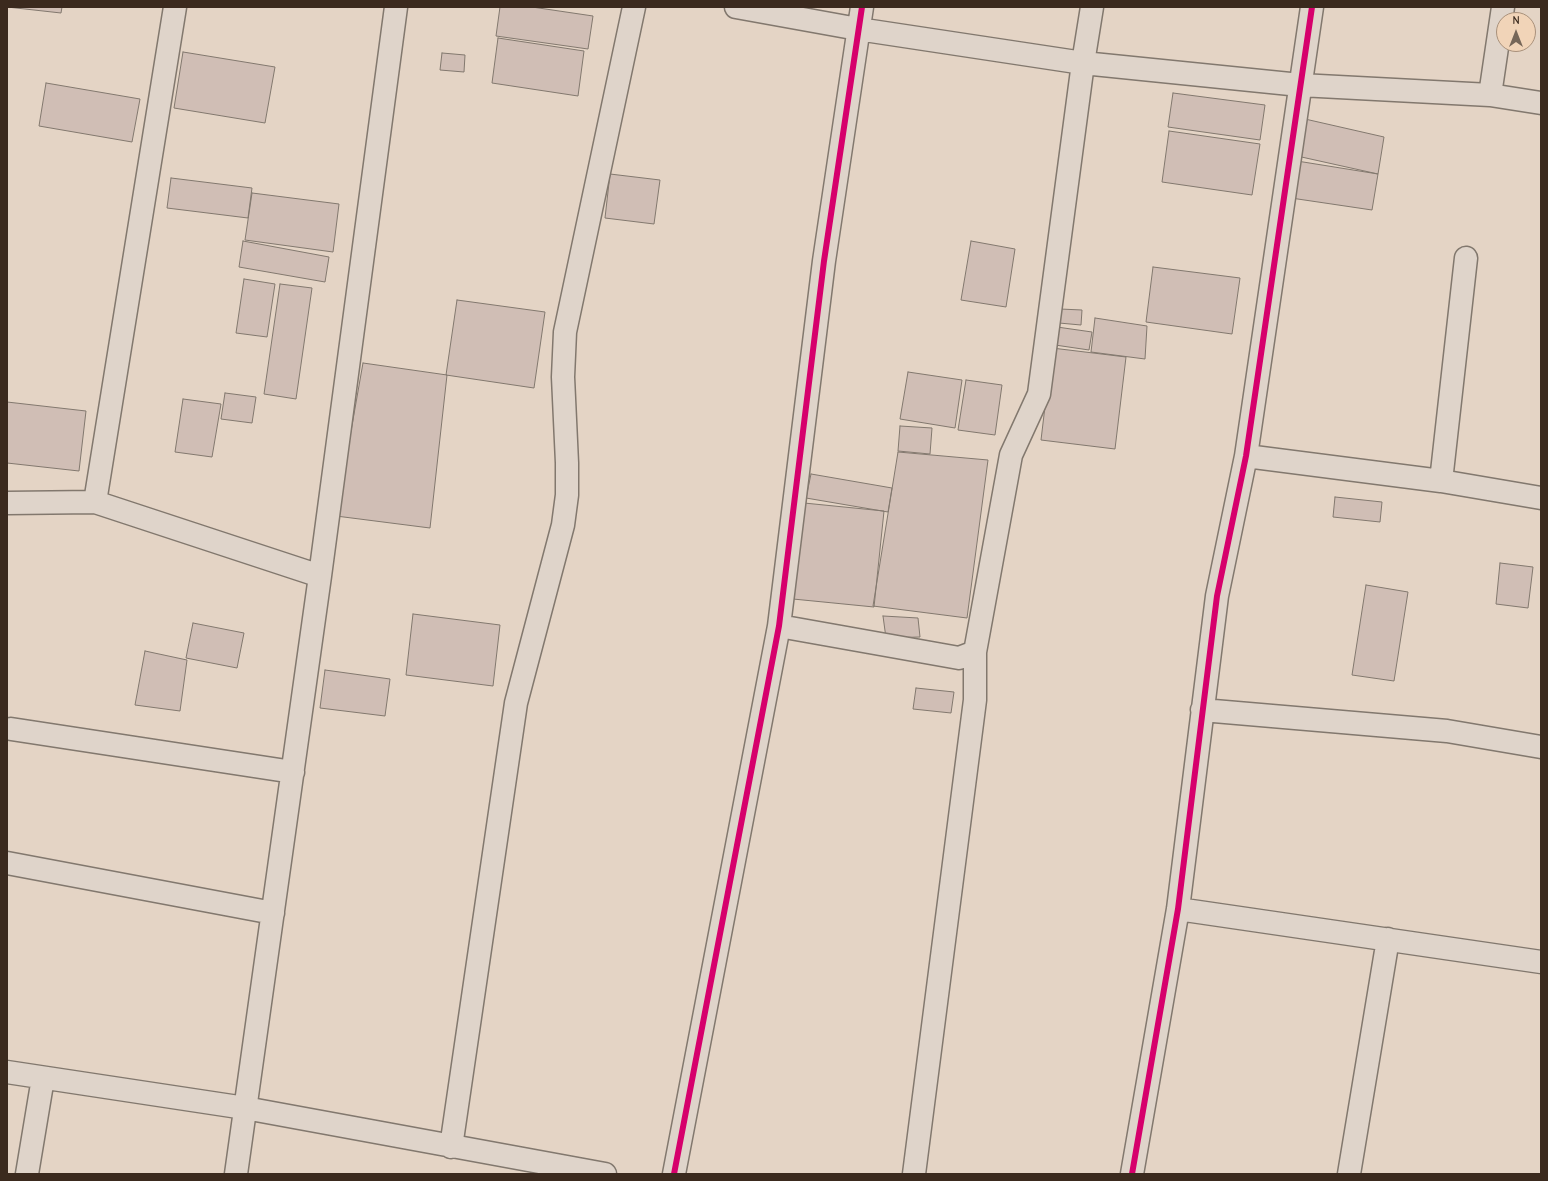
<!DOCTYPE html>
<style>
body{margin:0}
#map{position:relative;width:1548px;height:1181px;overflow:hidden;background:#e4d4c5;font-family:"Comic Neue",sans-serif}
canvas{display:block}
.frame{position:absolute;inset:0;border:8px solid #3b2a1e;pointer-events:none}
.north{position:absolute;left:1496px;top:12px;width:40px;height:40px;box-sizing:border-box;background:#f1d4b8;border:1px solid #a8907a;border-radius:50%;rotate:0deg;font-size:11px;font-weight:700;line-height:16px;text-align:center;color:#3b2a1e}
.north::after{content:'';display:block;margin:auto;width:14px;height:18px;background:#766658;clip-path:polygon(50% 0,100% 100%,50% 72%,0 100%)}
</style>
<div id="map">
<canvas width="1548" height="1181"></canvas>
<div class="frame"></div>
<div class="north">N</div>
</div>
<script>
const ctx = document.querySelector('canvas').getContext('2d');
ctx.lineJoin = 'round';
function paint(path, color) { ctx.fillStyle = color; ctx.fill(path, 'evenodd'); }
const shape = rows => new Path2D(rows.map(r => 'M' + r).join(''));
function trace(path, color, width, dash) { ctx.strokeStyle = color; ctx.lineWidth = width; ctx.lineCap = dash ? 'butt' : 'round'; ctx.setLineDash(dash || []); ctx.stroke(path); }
const building = shape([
 [7,7,62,7,61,13,7,7],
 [500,7,532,7,593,16,588,49,496,36,500,7],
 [498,38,584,51,578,96,492,83,498,38],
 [183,52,275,67,265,123,174,108,183,52],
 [442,53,465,55,464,72,440,70,442,53],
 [46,83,140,99,132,142,39,126,46,83],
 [1173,93,1265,105,1260,140,1168,127,1173,93],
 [1305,119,1384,137,1378,174,1297,156,1305,119],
 [1169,131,1260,144,1252,195,1162,182,1169,131],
 [1297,161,1378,174,1372,210,1291,198,1297,161],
 [610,174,660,180,654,224,605,218,610,174],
 [171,178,252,188,248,218,167,208,171,178],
 [252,193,339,204,333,252,245,240,252,193],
 [243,241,329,257,325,282,239,267,243,241],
 [971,241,1015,249,1006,307,961,300,971,241],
 [1153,267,1240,278,1232,334,1146,322,1153,267],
 [244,279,275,284,267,337,236,333,244,279],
 [280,284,312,288,296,399,264,394,280,284],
 [457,300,545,312,534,388,446,375,457,300],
 [1060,309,1082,310,1081,325,1059,323,1060,309],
 [1095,318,1147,326,1145,359,1091,352,1095,318],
 [1057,327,1092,332,1089,350,1055,345,1057,327],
 [1052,348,1126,357,1115,449,1041,440,1052,348],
 [363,363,447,375,430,528,336,516,363,363],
 [908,372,962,380,955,428,900,419,908,372],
 [966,380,1002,385,995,435,958,430,966,380],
 [225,393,256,397,252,423,221,419,225,393],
 [183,399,221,404,212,457,175,452,183,399],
 [7,402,86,411,79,471,7,463,7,402],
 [900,426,932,428,930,454,898,451,900,426],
 [898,452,988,460,967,618,873,606,898,452],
 [811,474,892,488,888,512,806,498,811,474],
 [1335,497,1382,502,1380,522,1333,517,1335,497],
 [804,503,884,511,874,607,793,599,804,503],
 [1500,563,1533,567,1528,608,1496,604,1500,563],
 [1366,585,1408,592,1394,681,1352,675,1366,585],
 [413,614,500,625,493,686,406,675,413,614],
 [883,616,918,618,920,637,886,638,883,616],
 [193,623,244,633,237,668,186,658,193,623],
 [145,651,187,660,180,711,135,705,145,651],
 [325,670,390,679,385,716,320,708,325,670],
 [916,688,954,692,951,713,913,709,916,688]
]);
paint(building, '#d0beb5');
trace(building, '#82786e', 1);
const street = shape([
 [736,7,858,29,1083,63,1300,85,1490,95,1541,103],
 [1490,95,1503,7],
 [1246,456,1441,481,1541,498],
 [1441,481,1466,258],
 [95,502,175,7],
 [7,503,95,502,320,576],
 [779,626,959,658,975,652,1011,455,1039,394,1083,63,1092,7],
 [1202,710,1447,731,1541,747],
 [11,729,293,772],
 [7,863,273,913],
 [1178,909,1541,962],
 [7,1072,245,1108,605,1174],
 [451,1147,516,703,563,525,567,495,567,463,563,377,565,332,634,7],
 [27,1174,43,1078],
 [236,1174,320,576,396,7],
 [674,1174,779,626,824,261,862,7],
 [914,1174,975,700,975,652],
 [1132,1174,1178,909,1217,596,1246,456,1312,7],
 [1349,1174,1388,939]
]);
trace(street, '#82786e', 25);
trace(street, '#dfd4ca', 22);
trace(shape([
 [674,1174,779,626,824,261,862,7],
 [1132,1174,1178,909,1217,596,1246,456,1312,7]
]), '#d6006c', 6);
</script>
